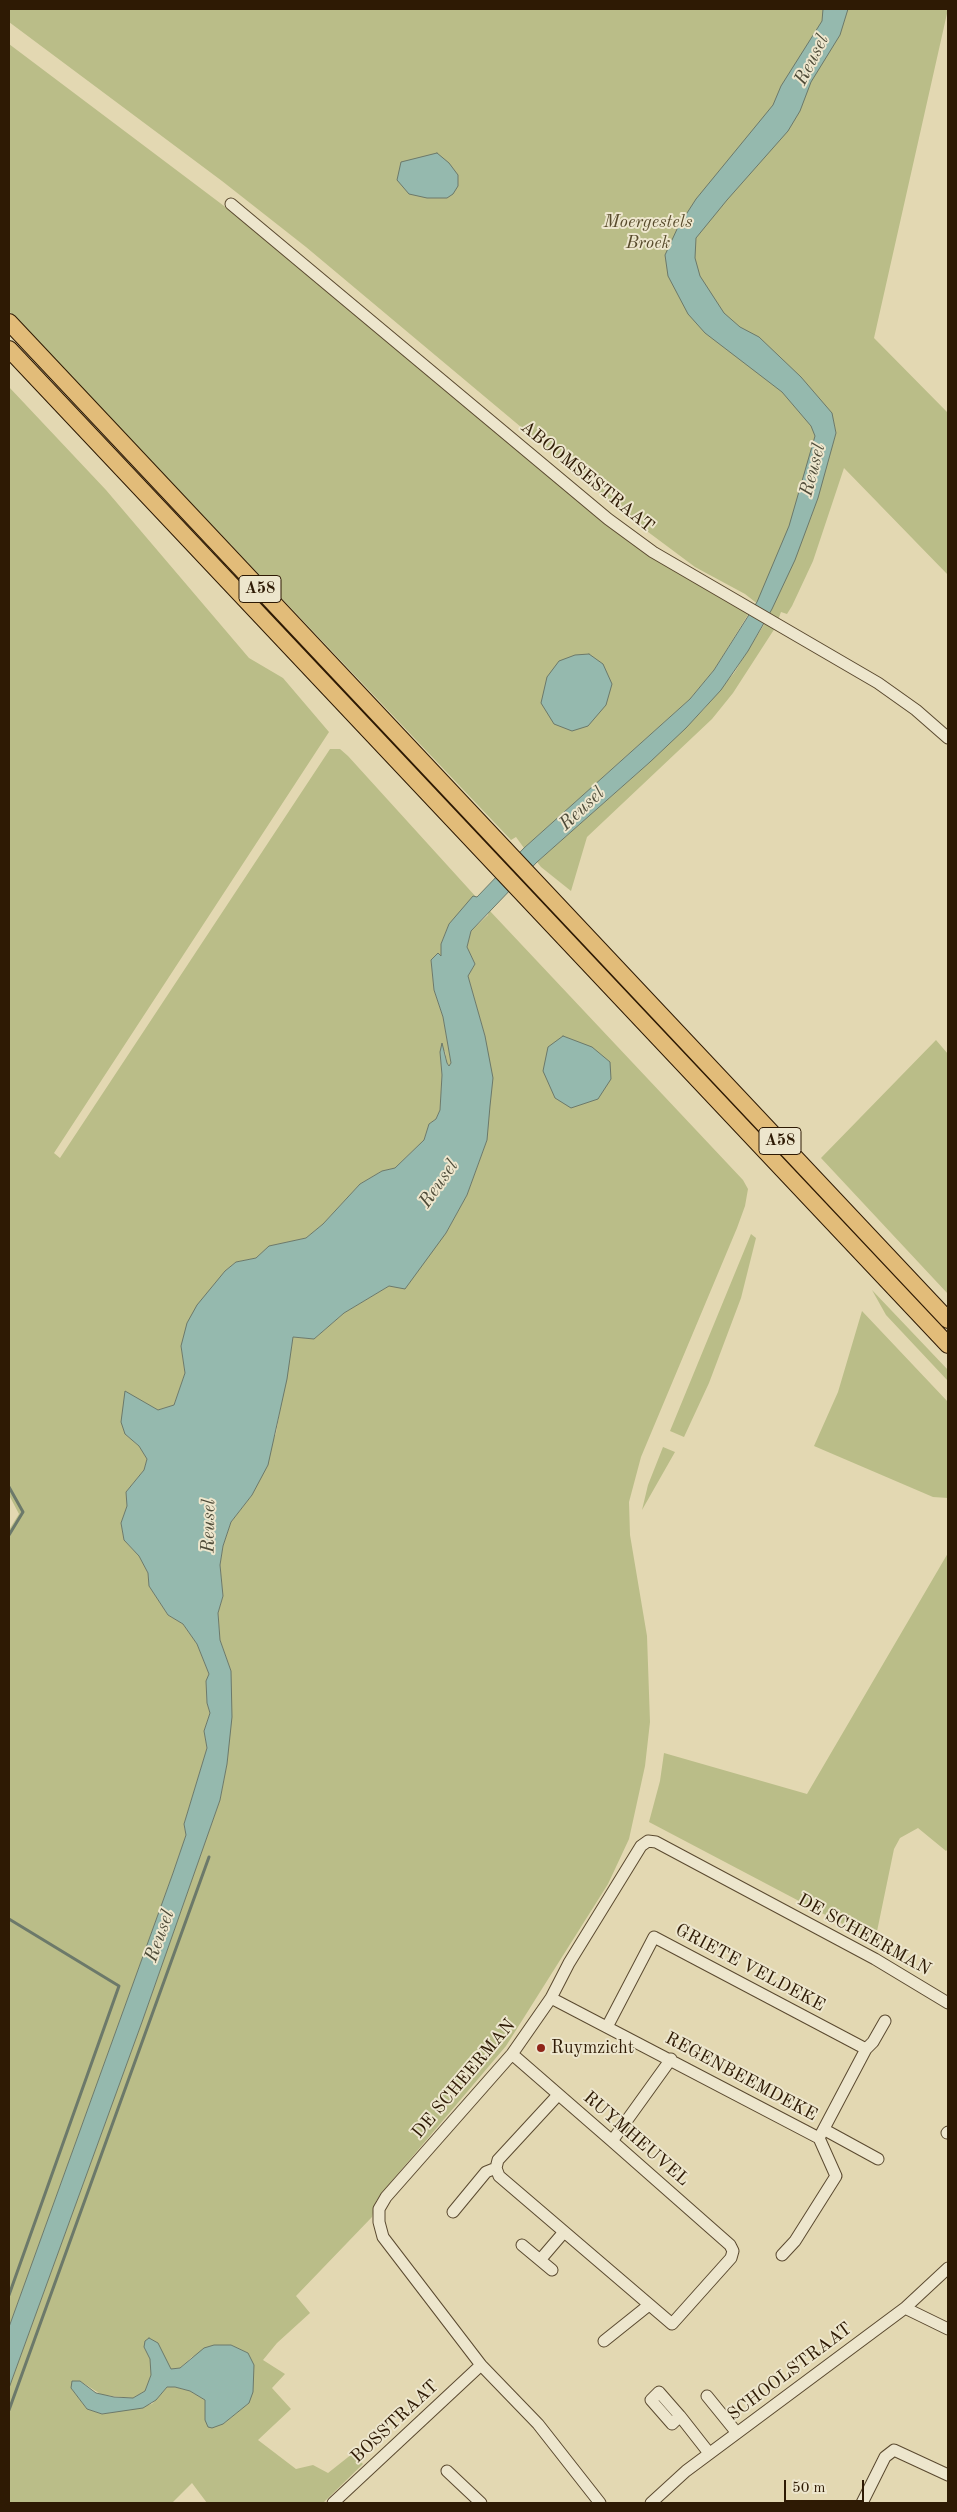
<!DOCTYPE html>
<style>
body{margin:0}
#map{position:relative;width:957px;height:2512px;overflow:hidden;background:#e3d8b2;font-family:"Old Standard TT",serif}
canvas{display:block}
.frame{position:absolute;inset:0;border:10px solid #2e1a04;pointer-events:none}
.scale{position:absolute;left:784px;top:2480px;width:80px;height:22px;box-sizing:border-box;border:2px solid #2e1a04;border-top:0;padding-left:6px;font-size:15px;line-height:18px;white-space:nowrap;color:#2e1a04;-webkit-text-stroke:4px #ede6cd;paint-order:stroke}
</style>
<div id="map">
<canvas width="957" height="2512"></canvas>
<div class="frame"></div>
<div class="scale">50 m</div>
</div>
<script>
const ctx = document.querySelector('canvas').getContext('2d');
ctx.lineJoin = 'round';
function paint(path, color) { ctx.fillStyle = color; ctx.fill(path, 'evenodd'); }
const shape = rows => new Path2D(rows.map(r => 'M' + r).join(''));
function trace(path, color, width, dash) { ctx.strokeStyle = color; ctx.lineWidth = width; ctx.lineCap = dash ? 'butt' : 'round'; ctx.setLineDash(dash || []); ctx.stroke(path); }
function label(font, color, halo, rows, align = 'center') {
  ctx.font = font + ' "Old Standard TT",serif'; ctx.lineWidth = 4; ctx.setLineDash([]); ctx.textBaseline = 'middle'; ctx.strokeStyle = halo; ctx.fillStyle = color; for (const [text, x, y, turn = 0] of rows) {
    ctx.save(); ctx.translate(x, y); ctx.rotate((+turn || 0) * Math.PI / 180); ctx.textAlign = isNaN(turn) ? turn : align; if (halo) ctx.strokeText(text, 0, 0); ctx.fillText(text, 0, 0); ctx.restore();
  }
}
paint(shape([
 [9,9,948,9,874,338,948,413,948,575,844,468,813,561,792,606,787,614,781,612,778,620,745,594,695,567,632,520,306,247,222,181,9,22],
 [833,419,836,433,810,521],
 [9,44,236,215,591,510,749,613,714,670,690,699,524,848,516,837,511,840,9,311],
 [9,387,106,490,249,658,283,678,329,732,54,1153,60,1158,330,749,340,749,348,756,477,898,449,924,441,944,441,956,431,960,434,990,443,1017,451,1063,450,1066,447,1063,445,1051,440,1052,442,1075,440,1110,436,1119,429,1124,424,1140,395,1168,382,1171,360,1184,323,1224,306,1238,270,1246,256,1258,236,1262,225,1271,181,1346,185,1373,174,1405,158,1410,125,1392,125,1434,139,1446,147,1459,144,1470,126,1492,127,1506,121,1523,124,1540,139,1556,148,1573,149,1586,168,1615,183,1624,197,1644,209,1674,206,1682,207,1703,210,1713,204,1731,207,1748,184,1824,186,1835,173,1873,9,2327,9,1530,19,1514,9,1495],
 [765,623,775,628,733,693,712,719,587,837,571,891,541,867,537,862,650,762,704,709,734,673],
 [489,910,743,1180,748,1189,745,1206,737,1228,641,1457,629,1502,630,1535,647,1636,650,1722,645,1766,629,1839,608,1884,506,2046,384,2190,376,2201,372,2217,296,2296,310,2313,277,2343,263,2360,285,2374,272,2388,291,2409,258,2440,296,2469,313,2465,328,2473,352,2454,363,2464,323,2503,207,2503,192,2483,172,2503,9,2503,9,2388,142,2022,220,1800,227,1764,231,1671,220,1640,218,1613,223,1596,220,1565,223,1546,231,1522,252,1495,276,1433,293,1337,314,1339,344,1313,389,1286,446,1233,467,1195,487,1140,485,1036,468,976,475,964,467,947,471,931,488,915],
 [231,2345,248,2353,249,2403,223,2424,205,2420,205,2400,190,2391,175,2387,167,2387,152,2404,102,2414,87,2409,71,2388,80,2381,102,2395,133,2398,145,2391,151,2375,150,2359,144,2347,171,2369,175,2369,180,2368,192,2357],
 [936,1040,948,1054,948,1294,821,1158],
 [751,1234,756,1238,741,1298,709,1383,684,1437,670,1431],
 [872,1290,948,1370,948,1381,886,1315],
 [862,1311,948,1402,948,1498,933,1497,814,1446,838,1392],
 [663,1447,675,1452,642,1510,648,1485],
 [948,1553,948,1849,946,1851,918,1828,900,1838,894,1849,875,1941,649,1822,660,1781,664,1753,807,1794]
]), '#babd88');
const water = shape([
 [823,9,848,9,840,35,811,82,800,111,788,131,727,200,696,238,695,258,700,276,724,313,740,327,759,337,801,377,832,413,836,433,818,498,795,560,772,609,748,651,721,690,686,728,650,762,537,862,471,931,467,947,475,964,468,976,485,1036,493,1078,490,1106,487,1140,467,1195,446,1233,405,1289,389,1286,344,1313,314,1339,293,1337,287,1379,268,1465,252,1495,231,1522,223,1546,220,1565,223,1596,218,1613,220,1640,231,1671,232,1717,227,1764,220,1800,142,2022,9,2388,9,2327,173,1873,186,1835,184,1824,207,1748,204,1731,210,1713,207,1703,206,1681,209,1674,197,1644,183,1624,168,1615,149,1586,148,1573,139,1556,124,1540,121,1523,127,1506,126,1492,144,1470,147,1459,139,1446,125,1434,121,1422,125,1391,158,1410,174,1405,185,1373,181,1346,187,1323,197,1305,225,1271,236,1262,256,1258,269,1246,306,1238,323,1224,360,1184,382,1171,395,1168,424,1140,429,1124,436,1119,440,1110,442,1075,440,1052,442,1043,447,1063,449,1066,451,1063,443,1017,434,990,431,960,438,953,441,956,441,944,449,924,473,896,477,897,524,848,690,699,714,670,757,602,789,526,815,436,811,426,782,392,705,333,688,314,668,276,665,255,678,227,696,199,773,105,781,86,822,21,823,9],
 [437,153,449,163,458,175,458,186,453,194,447,198,427,198,409,194,397,180,401,162,437,153],
 [589,654,603,664,612,684,606,705,588,726,572,731,554,724,541,703,547,677,559,661,575,655,589,654],
 [563,1036,592,1047,610,1062,611,1079,598,1099,571,1108,555,1098,543,1071,548,1047,563,1036],
 [149,2338,158,2343,171,2369,180,2368,204,2348,214,2345,231,2345,248,2353,254,2365,253,2392,249,2403,223,2424,212,2428,208,2427,205,2420,205,2400,190,2391,175,2387,167,2387,156,2400,143,2408,102,2414,87,2409,71,2388,72,2381,80,2381,96,2393,114,2397,133,2398,145,2391,151,2375,150,2359,144,2347,145,2341,149,2338]
]);
paint(water, '#95b9ae');
trace(water, '#6c796a', 1);
trace(shape([
 [9,1487,23,1512,9,1535],
 [9,1919,119,1986,9,2295],
 [9,2410,209,1857]
]), '#6c796a', 3);
const minor = shape([
 [231,204,608,519,653,552,878,683,916,710,948,738],
 [551,1998,819,2138,836,2176,795,2241,782,2255],
 [607,2027,654,1937,866,2049,819,2138],
 [866,2049,873,2042,885,2021],
 [512,2054,612,2141,730,2245,733,2251,731,2258,672,2324,499,2176,496,2168,498,2160,558,2095],
 [825,2130,878,2159],
 [947,2133,948,2132],
 [612,2141,671,2059],
 [453,2212,486,2172,496,2168],
 [522,2245,552,2270],
 [540,2260,564,2232],
 [905,2308,948,2329],
 [604,2341,649,2305],
 [707,2396,737,2433],
 [680,2416,672,2424,651,2400,659,2392,680,2416,709,2453],
 [447,2471,481,2503],
 [333,2503,481,2365],
 [600,2503,538,2424,481,2365,383,2237,379,2222,379,2209,386,2197,512,2054,551,1998,569,1963,641,1846,648,1841,656,1842,875,1959,948,2003],
 [651,2503,686,2471,905,2308,948,2268],
 [862,2503,885,2457,894,2450,948,2475]
]);
const highway = shape([
 [9,322,948,1320],
 [9,349,948,1345]
]);
trace(minor, '#5b4a30', 13);
trace(highway, '#2e1a04', 18);
trace(minor, '#ede6cd', 11);
trace(highway, '#e2bc79', 16);
for (const [x, y, r, color] of [
 [541,2048,5,"#8f2418"]
]) { const dot = new Path2D(); dot.arc(x, y, r, 0, 2 * Math.PI); ctx.fillStyle = color; ctx.fill(dot); trace(dot, '#ede6cd', 2); }
for (const [x, y, w] of [
 [260,589,42],
 [780,1141,42]
]) { const box = new Path2D(); box.roundRect(x - w / 2, y - 13.5, w, 27, 4); ctx.fillStyle = '#ede6cd'; ctx.fill(box); trace(box, '#2e1a04', 1); }
label('bold 16px', '#2e1a04', null, [
 ["A58",260,589],
 ["A58",780,1141]
]);
label('italic 18px', '#584b2c', '#ede6cd', [
 ["Moergestels",648,222],
 ["Broek",648,243]
]);
label('18px', '#2e1a04', '#ede6cd', [
 ["ABOOMSESTRAAT",587,477,39],
 ["DE SCHEERMAN",864,1935,29],
 ["GRIETE VELDEKE",750,1968,28],
 ["REGENBEEMDEKE",741,2077,28],
 ["DE SCHEERMAN",464,2079,-50],
 ["RUYMHEUVEL",636,2139,41],
 ["SCHOOLSTRAAT",790,2372,-37],
 ["BOSSTRAAT",395,2422,-43]
]);
label('18px', '#2e1a04', '#ede6cd', [
 ["Ruymzicht",551,2048]
], 'left');
label('italic 19px', '#4d4a37', '#ede6cd', [
 ["Reusel",812,60,-63],
 ["Reusel",813,470,-75],
 ["Reusel",582,809,-43],
 ["Reusel",439,1184,-55],
 ["Reusel",209,1526,-89],
 ["Reusel",160,1936,-70]
]);
</script>
